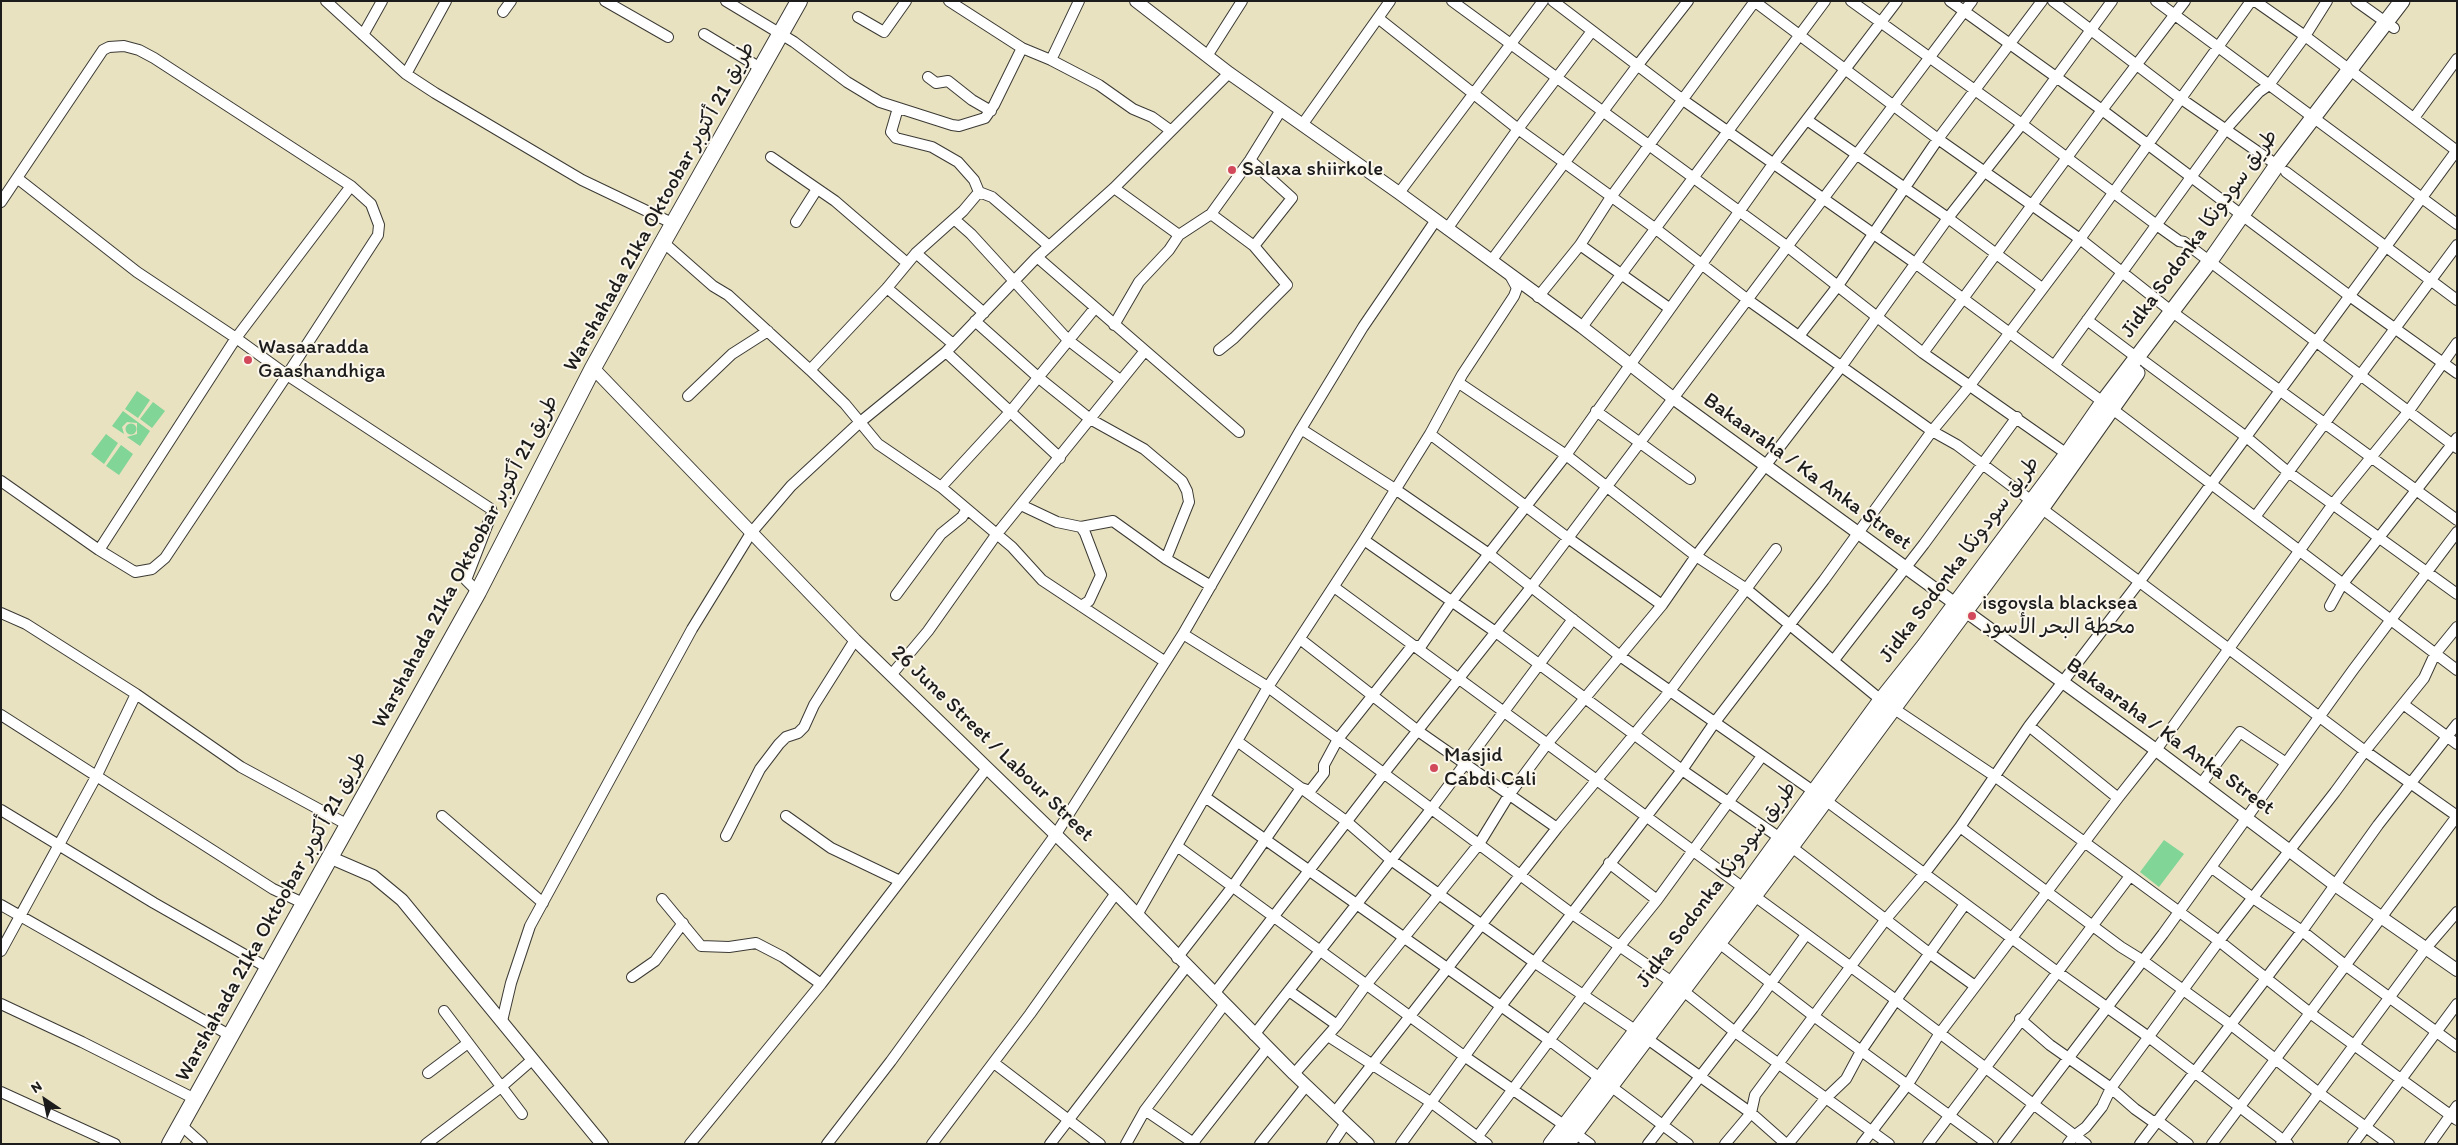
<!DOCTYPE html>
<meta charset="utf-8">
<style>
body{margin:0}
#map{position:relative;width:2458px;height:1145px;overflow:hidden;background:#e9e2c0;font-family:Itim,sans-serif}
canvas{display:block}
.frame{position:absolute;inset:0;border:2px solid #1c1c1c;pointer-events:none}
.north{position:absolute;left:20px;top:1075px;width:50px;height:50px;-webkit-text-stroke:4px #fbf7ec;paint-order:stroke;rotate:326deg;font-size:14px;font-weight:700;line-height:20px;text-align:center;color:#1c1c1c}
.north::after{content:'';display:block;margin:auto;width:18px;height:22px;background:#1c1c1c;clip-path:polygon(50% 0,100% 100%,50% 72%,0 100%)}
</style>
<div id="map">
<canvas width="2458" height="1145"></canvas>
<div class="frame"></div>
<div class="north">N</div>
</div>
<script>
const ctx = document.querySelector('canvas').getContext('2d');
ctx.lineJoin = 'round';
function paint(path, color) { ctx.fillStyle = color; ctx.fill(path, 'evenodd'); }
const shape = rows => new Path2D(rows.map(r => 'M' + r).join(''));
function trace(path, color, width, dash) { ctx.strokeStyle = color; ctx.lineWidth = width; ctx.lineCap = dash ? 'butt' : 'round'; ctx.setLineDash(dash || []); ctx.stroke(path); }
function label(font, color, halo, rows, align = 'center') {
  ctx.font = font + ' Itim,"Playpen Sans Arabic",sans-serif'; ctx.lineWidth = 4; ctx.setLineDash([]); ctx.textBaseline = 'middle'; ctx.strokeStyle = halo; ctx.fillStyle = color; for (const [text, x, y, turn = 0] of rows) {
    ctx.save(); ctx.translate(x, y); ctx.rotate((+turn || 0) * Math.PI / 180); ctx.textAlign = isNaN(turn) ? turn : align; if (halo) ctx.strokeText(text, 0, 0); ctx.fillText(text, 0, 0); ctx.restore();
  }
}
paint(shape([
 [137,391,150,400,138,418,125,409],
 [153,402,165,411,152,428,140,419],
 [123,411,150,431,140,446,127,437,137,434,137,423,127,422,122,427,124,434,112,426],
 '125.5 429a5.5 5.5 0 1 1 11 0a5.5 5.5 0 1 1-11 0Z',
 [106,434,118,443,104,464,91,454],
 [121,445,133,454,119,475,106,466],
 [2164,840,2184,854,2159,887,2140,872]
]), '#81d597');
const minor = shape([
 [326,1,406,74,435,93,582,180,674,224],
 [605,1,668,37],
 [726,1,794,42,847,82,880,102,952,125,959,126,985,118,994,105,1022,48],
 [949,1,1022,48,1051,60,1099,85,1133,109,1152,117,1170,130],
 [1452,1,1788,247,1923,353,2067,454],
 [1553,1,1683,100,1915,263,2103,402,2457,670],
 [1754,1,1938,139,2080,239,2171,311,2457,520],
 [1851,1,2022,124,2158,226,2179,241,2184,242,2457,448],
 [1950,1,2102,110,2351,297,2457,373],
 [2053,1,2180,98,2277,165],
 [2156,1,2457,224],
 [2255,1,2305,36,2457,151],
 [2356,1,2394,28],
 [503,12,511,1],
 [858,17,884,32,906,1],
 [1378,18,1518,129,1656,229,1748,300,1932,431,1957,445,2365,751,2457,816],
 [704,34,762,69],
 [363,35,382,1],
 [1207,56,1242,1],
 [1051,60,1079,1],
 [406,74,446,1],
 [928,77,936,83,948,81,972,100,991,111],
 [898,108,891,132,896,138,932,147,958,162,974,180,979,192,992,197,1049,246],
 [2414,118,2457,59],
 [1807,120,1948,218,2042,288],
 [1302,125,1390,1],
 [771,157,835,201,907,263],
 [1250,160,1292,198,1254,246],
 [2286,172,2457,300],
 [1114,188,1179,235],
 [1399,193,1543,1],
 [1,202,17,178,137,272,236,338,351,186],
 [1211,214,1254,246,1287,285,1234,338,1219,350],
 [954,219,971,234,1068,340,1120,380],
 [796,222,817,189],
 [1447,229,1518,129,1592,31],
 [663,242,713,286,728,295,810,370,845,404,878,444,941,487,1012,547,1042,580,1164,661],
 [1580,245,1669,308],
 [916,253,984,313],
 [1037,257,1239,432],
 [1491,261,1637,66,1688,1],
 [887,288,953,344],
 [1538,297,1580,245,1611,197,1755,1],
 [2087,320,2136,357],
 [975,321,1039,378,1090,419,1144,449,1182,481,1187,491,1189,502,1166,559],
 [1114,325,1139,282,1169,250,1179,235,1211,214,1250,160,1281,110],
 [1582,327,1825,1],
 [1799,336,1837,287,1938,139,2042,1],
 [946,352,1060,458],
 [1923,353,2102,110,2185,1],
 [2145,362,2245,436,2288,472,2457,594],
 [2054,366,2226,129,2259,92,2269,85,2305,36,2327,1],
 [810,370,887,288,916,253,963,211,979,192],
 [1459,383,1566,455,1696,556,1745,588,1881,700,1993,775,2219,941,2310,1013,2457,1120],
 [688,396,732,354,768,331],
 [1596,411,1690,479],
 [1301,429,1395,489,1489,554,1620,656,1813,791,2056,971,2150,1038,2288,1144],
 [1430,434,1568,538,1662,605],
 [1,481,99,550,135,572,152,569,165,558,287,375,378,235,379,225,371,204,351,186,154,58,139,50,124,46,109,47,103,50,17,178],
 [941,487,1010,412,1095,308],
 [1021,505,1057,522,1081,527,1085,533,1101,575,1089,601,1081,606],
 [2255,517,2457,245],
 [1081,527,1113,521,1166,559,1211,586],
 [1364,540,1497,633,1682,770,1780,838,1929,953,1975,986],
 [99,550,236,338,287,375,491,509,492,513,466,580,478,592],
 [1334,587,1896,1000,2086,1144],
 [896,595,941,534,962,517,967,509],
 [2330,606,2341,586,2457,438],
 [1,613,26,624,136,694,241,767,348,825],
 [1183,634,1268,687,1571,913,1672,982,1735,1032,1889,1144],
 [1300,639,1418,731,1557,828],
 [1834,660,1924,544,2017,417],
 [892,674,928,631,996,535,1144,352],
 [2403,704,2457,744],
 [1,715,273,889,303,903],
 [2029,726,2118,798],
 [1237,741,1346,821,1391,860,1534,962,1635,1030,1751,1113,1786,1144],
 [2201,784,2240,732,2286,763],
 [1205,797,1549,1040,1688,1144],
 [1,810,154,903,268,968],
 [442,816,543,903],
 [786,816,831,848,900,881],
 [1960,827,2121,947,2142,960,2230,1024,2319,1093,2389,1144],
 [726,836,760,769,779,744,786,737,798,733,804,727,814,705,855,640],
 [1177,846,1464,1056,1564,1125],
 [1609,863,1657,900],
 [2212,868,2253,898,2302,931,2345,965,2457,1047],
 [662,899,701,946,729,947,756,943,783,957,821,984],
 [1,905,231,1036],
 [1137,915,1268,687,1364,540,1430,434,1462,375,1514,296,1517,288,1511,277],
 [1719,943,1815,1017,1988,1144],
 [1,951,97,775,136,694],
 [1177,958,1233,886,1301,788,1310,791,1324,773,1324,765,1338,739,1412,646,1421,646,1452,601,1566,455,1773,164,1897,1],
 [632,977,655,961,683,923],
 [1289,991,1337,1025],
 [1214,994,1384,773,1532,586,1972,1],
 [1,1004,82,1042,195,1099],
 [444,1011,522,1114],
 [2020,1019,2050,1045,2111,1088,2135,1109,2152,1121,2158,1121,2188,1144],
 [502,1021,511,983,530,926,692,629,751,533,791,486,859,423,946,352,1037,257,1114,188,1229,73],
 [1254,1035,1432,808,1573,619],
 [1328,1036,1432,1103,1487,1144],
 [994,1063,1100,1144],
 [428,1073,468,1043],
 [1294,1074,1337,1025,1366,985,1479,844,1509,795,1547,744,1662,605,1696,556,1841,367,1948,218,2022,124,2112,1],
 [1,1092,115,1144],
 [1145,1110,1195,1144],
 [1335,1112,1557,828,1670,691,1776,549],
 [181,1125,202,1144],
 [1575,1133,1590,1144],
 [1478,1136,1619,947,1657,900,1762,756],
 [426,1144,501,1087,532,1060],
 [690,1144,821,984,987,768],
 [827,1144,891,1061,1056,834,1183,634,1301,429,1363,327,1436,220],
 [932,1144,1030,1014,1116,893],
 [1050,1144,1186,967],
 [1126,1144,1145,1110,1224,1005],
 [1192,1144,1268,1047],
 [1260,1144,1306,1086],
 [1332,1144,1346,1123],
 [1401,1144,1501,1006,1682,770,1715,722,1824,580,1932,431,1971,384,2080,239,2251,1],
 [1648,1144,1753,1008,1805,936],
 [1725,1144,1751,1113,1755,1095,1886,919,1924,874,1960,827,2029,726,2140,581,2457,150],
 [1788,1144,1825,1099,1846,1079,1861,1051,1896,1000,1965,904],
 [1862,1144,1908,1084,1940,1033,2118,798,2156,750,2333,504,2408,412,2457,343],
 [1928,1144,2130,876],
 [2003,1144,2163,934,2353,670,2457,532],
 [2068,1144,2074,1136,2086,1127,2102,1107,2111,1088,2219,941,2335,792,2365,751,2424,678,2435,654,2457,627],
 [2140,1144,2302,931,2378,825,2457,724],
 [2212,1144,2457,816],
 [2281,1144,2426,948,2457,912],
 [2353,1144,2457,1004],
 [2430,1144,2457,1106]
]);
const tertiary = shape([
 [1136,1,1229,73,1399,193,1582,327,1673,398,2156,750,2335,885,2457,970],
 [593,368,855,640,1116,893,1294,1074,1368,1144],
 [329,857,373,876,402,900,602,1144]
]);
const secondary = shape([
 [1551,1144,1743,889,1881,700,1924,646,2067,454,2103,402,2210,261,2277,165,2402,1],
 [1567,1144,1791,847,2041,509,2137,373]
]);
const primary = shape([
 [170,1144,478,592,593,368,663,242,799,1]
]);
trace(minor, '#3b3a35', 12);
trace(tertiary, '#3b3a35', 14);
trace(secondary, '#3b3a35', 17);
trace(primary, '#3b3a35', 18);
trace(minor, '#fff', 10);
trace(tertiary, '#fff', 12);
trace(secondary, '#fff', 15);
trace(primary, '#fff', 16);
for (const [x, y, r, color] of [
 [1232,170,5,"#d1495b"],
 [248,360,5,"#d1495b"],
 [1972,616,5,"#d1495b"],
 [1434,768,5,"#d1495b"]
]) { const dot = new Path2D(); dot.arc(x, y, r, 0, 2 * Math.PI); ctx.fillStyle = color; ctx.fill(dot); trace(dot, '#fbf7ec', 2); }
label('21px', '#1c1c1c', '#fbf7ec', [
 ["Salaxa shiirkole",1242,170],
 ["Wasaaradda",258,348],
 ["Gaashandhiga",258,372],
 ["isgoysla blacksea",1982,604],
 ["محطة البحر الأسود",1982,628],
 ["Masjid",1444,756],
 ["Cabdi Cali",1444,780]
], 'left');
label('21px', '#1c1c1c', '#fbf7ec', [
 ["Warshahada 21ka Oktoobar طريق 21 أكتوبر",660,207,-61],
 ["Jidka Sodonka طريق سودونكا",2200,234,-54],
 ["Bakaaraha / Ka Anka Street",1807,472,36],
 ["Jidka Sodonka طريق سودونكا",1960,560,-53],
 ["Warshahada 21ka Oktoobar طريق 21 أكتوبر",466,562,-62],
 ["Bakaaraha / Ka Anka Street",2170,737,36],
 ["26 June Street / Labour Street",992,744,44],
 ["Jidka Sodonka طريق سودونكا",1717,885,-53],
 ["Warshahada 21ka Oktoobar طريق 21 أكتوبر",272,917,-61]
]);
</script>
